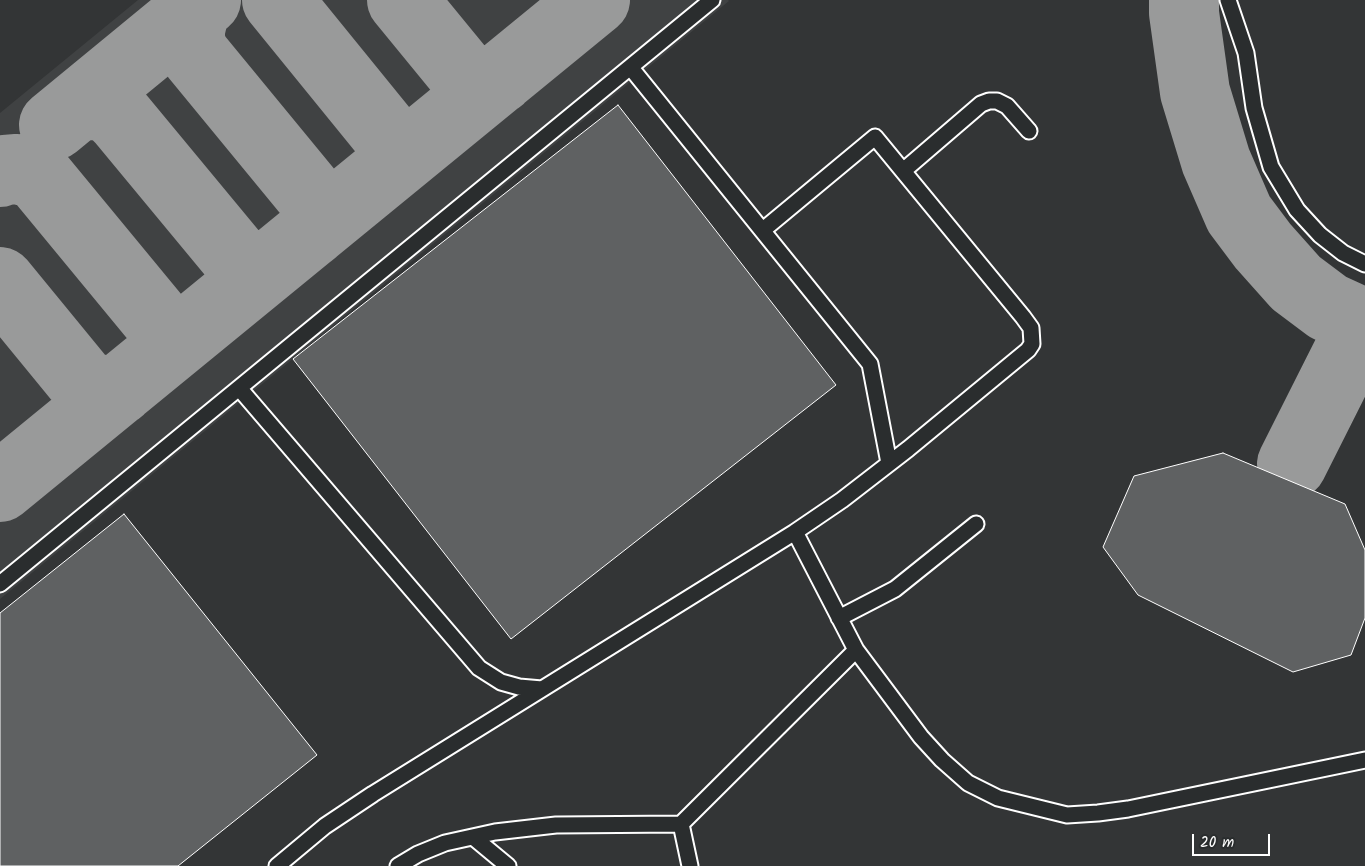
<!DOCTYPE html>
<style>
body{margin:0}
#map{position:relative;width:1365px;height:866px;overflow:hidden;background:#333536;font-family:Kalam,sans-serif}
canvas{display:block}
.scale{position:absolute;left:1192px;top:834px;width:78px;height:22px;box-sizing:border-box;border:2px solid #fff;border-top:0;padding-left:6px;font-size:15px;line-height:18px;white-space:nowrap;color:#fff;-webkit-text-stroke:4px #2a2d2e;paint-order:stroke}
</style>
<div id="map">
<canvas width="1365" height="866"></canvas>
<div class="scale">20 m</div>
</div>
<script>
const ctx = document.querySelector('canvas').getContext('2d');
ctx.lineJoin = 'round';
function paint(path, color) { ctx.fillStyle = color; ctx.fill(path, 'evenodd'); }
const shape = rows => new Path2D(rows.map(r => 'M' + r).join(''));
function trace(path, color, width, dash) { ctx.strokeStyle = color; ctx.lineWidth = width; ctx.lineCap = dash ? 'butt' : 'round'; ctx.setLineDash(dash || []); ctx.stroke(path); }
paint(shape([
 [138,0,728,0,729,1,0,599,0,113]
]), '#404243');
trace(shape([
 [277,0,386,134,390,143,391,153,389,164,384,172],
 [402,0,461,72,470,78,480,81,489,81,499,79],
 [1184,0,1184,13,1195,92,1216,161,1239,214,1263,246,1296,283,1328,307,1365,324],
 [199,5,193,17,190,30,190,39,192,48,196,56,312,197,315,206,316,214,312,232],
 [71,111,79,107,88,105,98,105,107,108,115,113,121,119,237,259,245,264,253,267,262,267,271,265],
 [54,125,206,0],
 [0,172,5,170,17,169,33,173,40,178,158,321,162,330,163,340,161,349,157,358],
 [0,282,82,382,91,387,101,390,119,390],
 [1292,464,1363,323],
 [0,487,595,0]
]), '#999a9a', 70);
const building = shape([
 [618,105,836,385,511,639,293,359,618,105],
 [1223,453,1345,504,1365,550,1365,618,1351,655,1293,672,1138,595,1103,547,1134,476,1223,453],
 [124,514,317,755,178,866,0,866,0,613,124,514]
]);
paint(building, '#5f6162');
trace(building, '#fff', 1);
const lane = shape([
 [1228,0,1246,53,1254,108,1271,167,1297,210,1320,235,1343,253,1365,264],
 [631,68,870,364,889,463],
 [903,171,981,104,989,101,997,101,1007,106,1029,131],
 [763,230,875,137,1023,317,1031,328,1032,344,1028,350,908,449,842,500,795,532],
 [239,388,479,668,501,682,519,687,542,689],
 [0,584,712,0],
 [839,618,895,589,976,524],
 [681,824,690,866],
 [473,837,508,866],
 [277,866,325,826,373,794,795,532,856,650,921,737,942,760,968,783,998,798,1067,815,1098,813,1128,809,1365,760],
 [398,866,418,854,445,843,495,832,556,825,681,824,856,650]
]);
trace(lane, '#fff', 19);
trace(lane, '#2a2d2e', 15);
</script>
